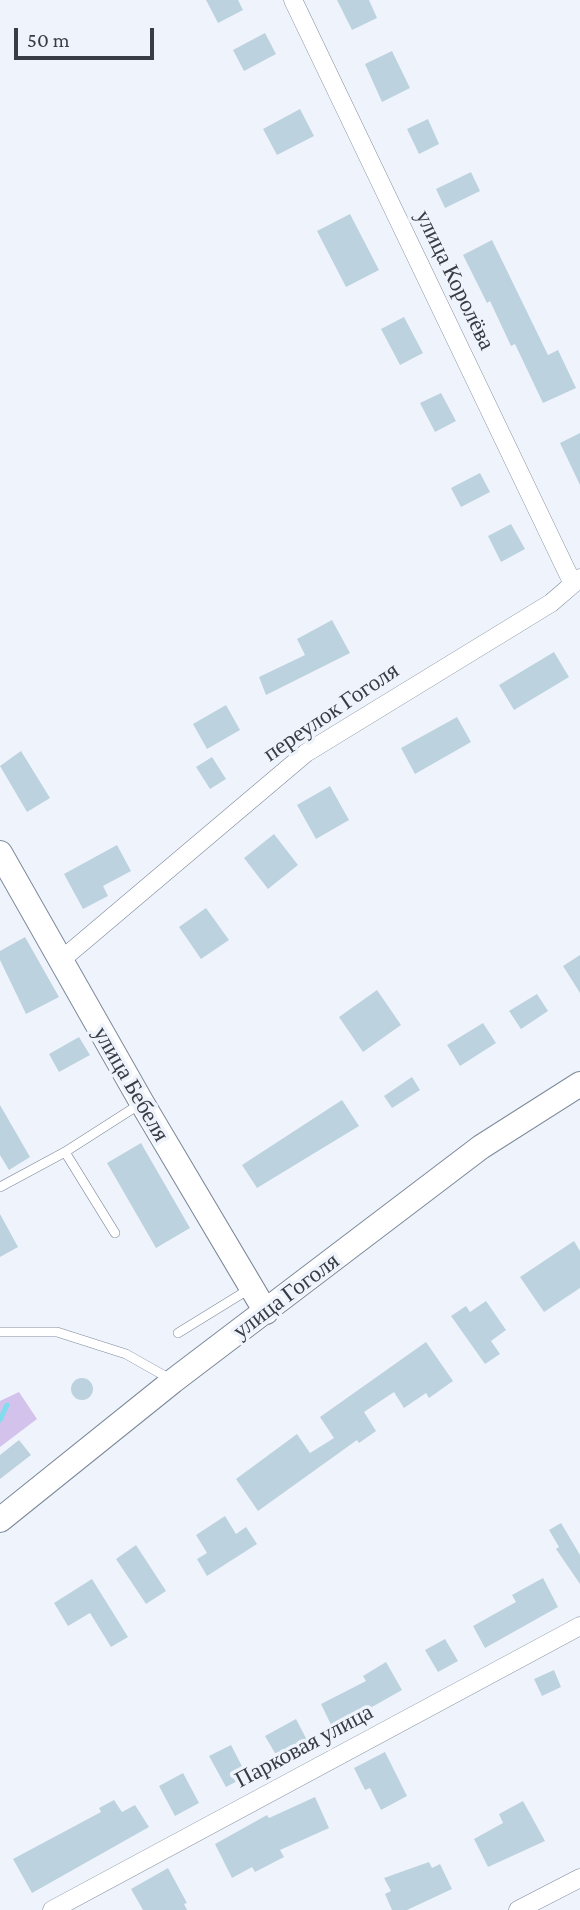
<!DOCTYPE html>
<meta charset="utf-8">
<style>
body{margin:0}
#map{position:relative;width:580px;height:1910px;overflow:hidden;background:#eff4fc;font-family:"Crimson Pro",serif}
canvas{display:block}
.scale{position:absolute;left:14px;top:28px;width:140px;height:32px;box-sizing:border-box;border:4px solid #383d45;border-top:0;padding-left:9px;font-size:21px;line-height:24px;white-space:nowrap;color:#383d45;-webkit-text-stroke:5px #eff4fc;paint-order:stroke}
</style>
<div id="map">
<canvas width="580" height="1910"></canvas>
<div class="scale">50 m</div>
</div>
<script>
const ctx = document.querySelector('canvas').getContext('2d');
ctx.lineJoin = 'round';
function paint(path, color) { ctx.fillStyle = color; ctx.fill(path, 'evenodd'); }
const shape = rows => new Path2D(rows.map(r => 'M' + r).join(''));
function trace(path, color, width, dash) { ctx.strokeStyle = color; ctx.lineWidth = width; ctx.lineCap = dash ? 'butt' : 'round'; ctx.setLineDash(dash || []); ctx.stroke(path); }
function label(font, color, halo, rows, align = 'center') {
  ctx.font = font + ' "Crimson Pro",serif'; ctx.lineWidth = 7; ctx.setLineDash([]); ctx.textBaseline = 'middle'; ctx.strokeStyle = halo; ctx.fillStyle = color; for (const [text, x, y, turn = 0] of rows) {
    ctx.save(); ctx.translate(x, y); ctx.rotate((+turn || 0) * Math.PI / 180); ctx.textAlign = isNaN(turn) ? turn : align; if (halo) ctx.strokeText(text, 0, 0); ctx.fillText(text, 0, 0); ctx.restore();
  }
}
paint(shape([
 [19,1392,37,1419,0,1447,0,1401]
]), '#d3c3ec');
trace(shape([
 [0,1420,7,1405]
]), '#7fdded', 5);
paint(shape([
 [206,0,238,0,243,10,218,23],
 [337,0,369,0,377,18,352,30],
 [265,33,276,54,244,71,233,50],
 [392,51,410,88,382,102,365,64],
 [300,109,314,136,277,155,263,129],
 [428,119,439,144,419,154,407,129],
 [471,172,480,191,445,208,436,189],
 [350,214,379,270,346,287,317,231],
 [492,240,548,355,558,350,576,388,543,403,515,344,511,346,490,301,487,303,463,255],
 [404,317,423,353,400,365,381,329],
 [441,393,456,421,435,432,420,403],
 [580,433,580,485,560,443],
 [480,473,490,492,461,507,451,488],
 [511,524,525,549,501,562,488,536],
 [332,620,350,653,266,695,259,677,305,655,297,639],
 [554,652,569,677,514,710,499,685],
 [226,705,240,730,207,749,193,724],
 [457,717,471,742,415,774,401,748],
 [21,751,50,798,27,812,0,766],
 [212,757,226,779,210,789,196,767],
 [330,786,349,820,316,839,297,805],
 [274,834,298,865,268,889,244,858],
 [117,845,131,871,103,886,108,896,83,909,64,874],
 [206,908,229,940,201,959,179,927],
 [25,937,59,997,26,1014,0,960,0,951],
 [580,955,580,993,563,966],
 [377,990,401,1025,363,1052,339,1017],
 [537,994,548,1011,521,1029,509,1011],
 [483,1023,496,1043,460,1066,447,1045],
 [79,1037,90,1055,59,1072,49,1054],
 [412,1077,420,1090,392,1108,384,1096],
 [342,1100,359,1126,257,1188,242,1165],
 [0,1105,30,1157,9,1170,0,1155],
 [141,1143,190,1228,156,1248,107,1163],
 [0,1214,18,1247,0,1257],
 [574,1241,580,1251,580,1288,544,1312,520,1277],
 [486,1301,506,1330,491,1341,500,1354,485,1364,451,1316,466,1306,470,1312],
 [426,1342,453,1381,429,1398,426,1393,404,1408,394,1392,364,1412,376,1431,359,1443,357,1440,258,1511,236,1479,297,1434,310,1453,334,1438,320,1417],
 '71 1389a11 11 0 1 1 22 0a11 11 0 1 1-22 0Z',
 [19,1440,31,1455,0,1479,0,1455],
 [225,1516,236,1534,246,1527,257,1544,207,1576,197,1559,207,1553,196,1535],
 [561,1523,580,1555,580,1584,556,1549,559,1547,549,1530],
 [136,1545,166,1591,146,1604,116,1559],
 [543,1578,558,1607,485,1648,473,1626,516,1602,512,1595],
 [92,1579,128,1637,111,1647,90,1613,68,1626,54,1603],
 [445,1639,458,1661,438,1672,425,1650],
 [386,1662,402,1690,333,1729,321,1704,366,1681,363,1676],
 [554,1670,561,1687,542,1696,534,1679],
 [296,1719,309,1744,279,1760,265,1736],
 [231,1745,247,1776,226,1787,209,1756],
 [385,1752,407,1796,381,1810,370,1788,365,1790,354,1768],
 [183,1773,199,1803,175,1816,159,1786],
 [315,1797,329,1828,280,1850,284,1857,255,1872,252,1867,232,1878,215,1844,267,1815,269,1818],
 [114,1800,122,1812,135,1805,149,1827,32,1893,13,1859,101,1812,99,1808],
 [523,1801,545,1841,488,1867,474,1839,503,1823,499,1814],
 [429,1862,432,1868,440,1864,452,1889,407,1910,392,1910,385,1894,391,1891,384,1878],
 [168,1868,187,1903,184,1904,187,1910,143,1910,131,1889]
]), '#bcd2df');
const lane = shape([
 [65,1152,115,1233],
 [0,1187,65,1152,140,1104],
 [0,1332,57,1332,126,1354,172,1380],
 [178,1333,251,1288]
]);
const street = shape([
 [293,0,572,582],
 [60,961,306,753,551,603,580,578],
 [52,1910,580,1626],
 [518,1910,580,1878]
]);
const secondary = shape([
 [0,853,142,1103,266,1312],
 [0,1520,173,1381,481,1147,580,1084]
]);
trace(lane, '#7d899a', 10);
trace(street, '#7d899a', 19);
trace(secondary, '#7d899a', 26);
trace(lane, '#fff', 9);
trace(street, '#fff', 18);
trace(secondary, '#fff', 24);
label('23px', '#383d45', '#eff4fc', [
 ["улица Королёва",455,280,64],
 ["переулок Гоголя",331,712,-34],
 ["улица Бебеля",131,1084,60],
 ["улица Гоголя",286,1296,-37],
 ["Парковая улица",304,1746,-28]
]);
</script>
